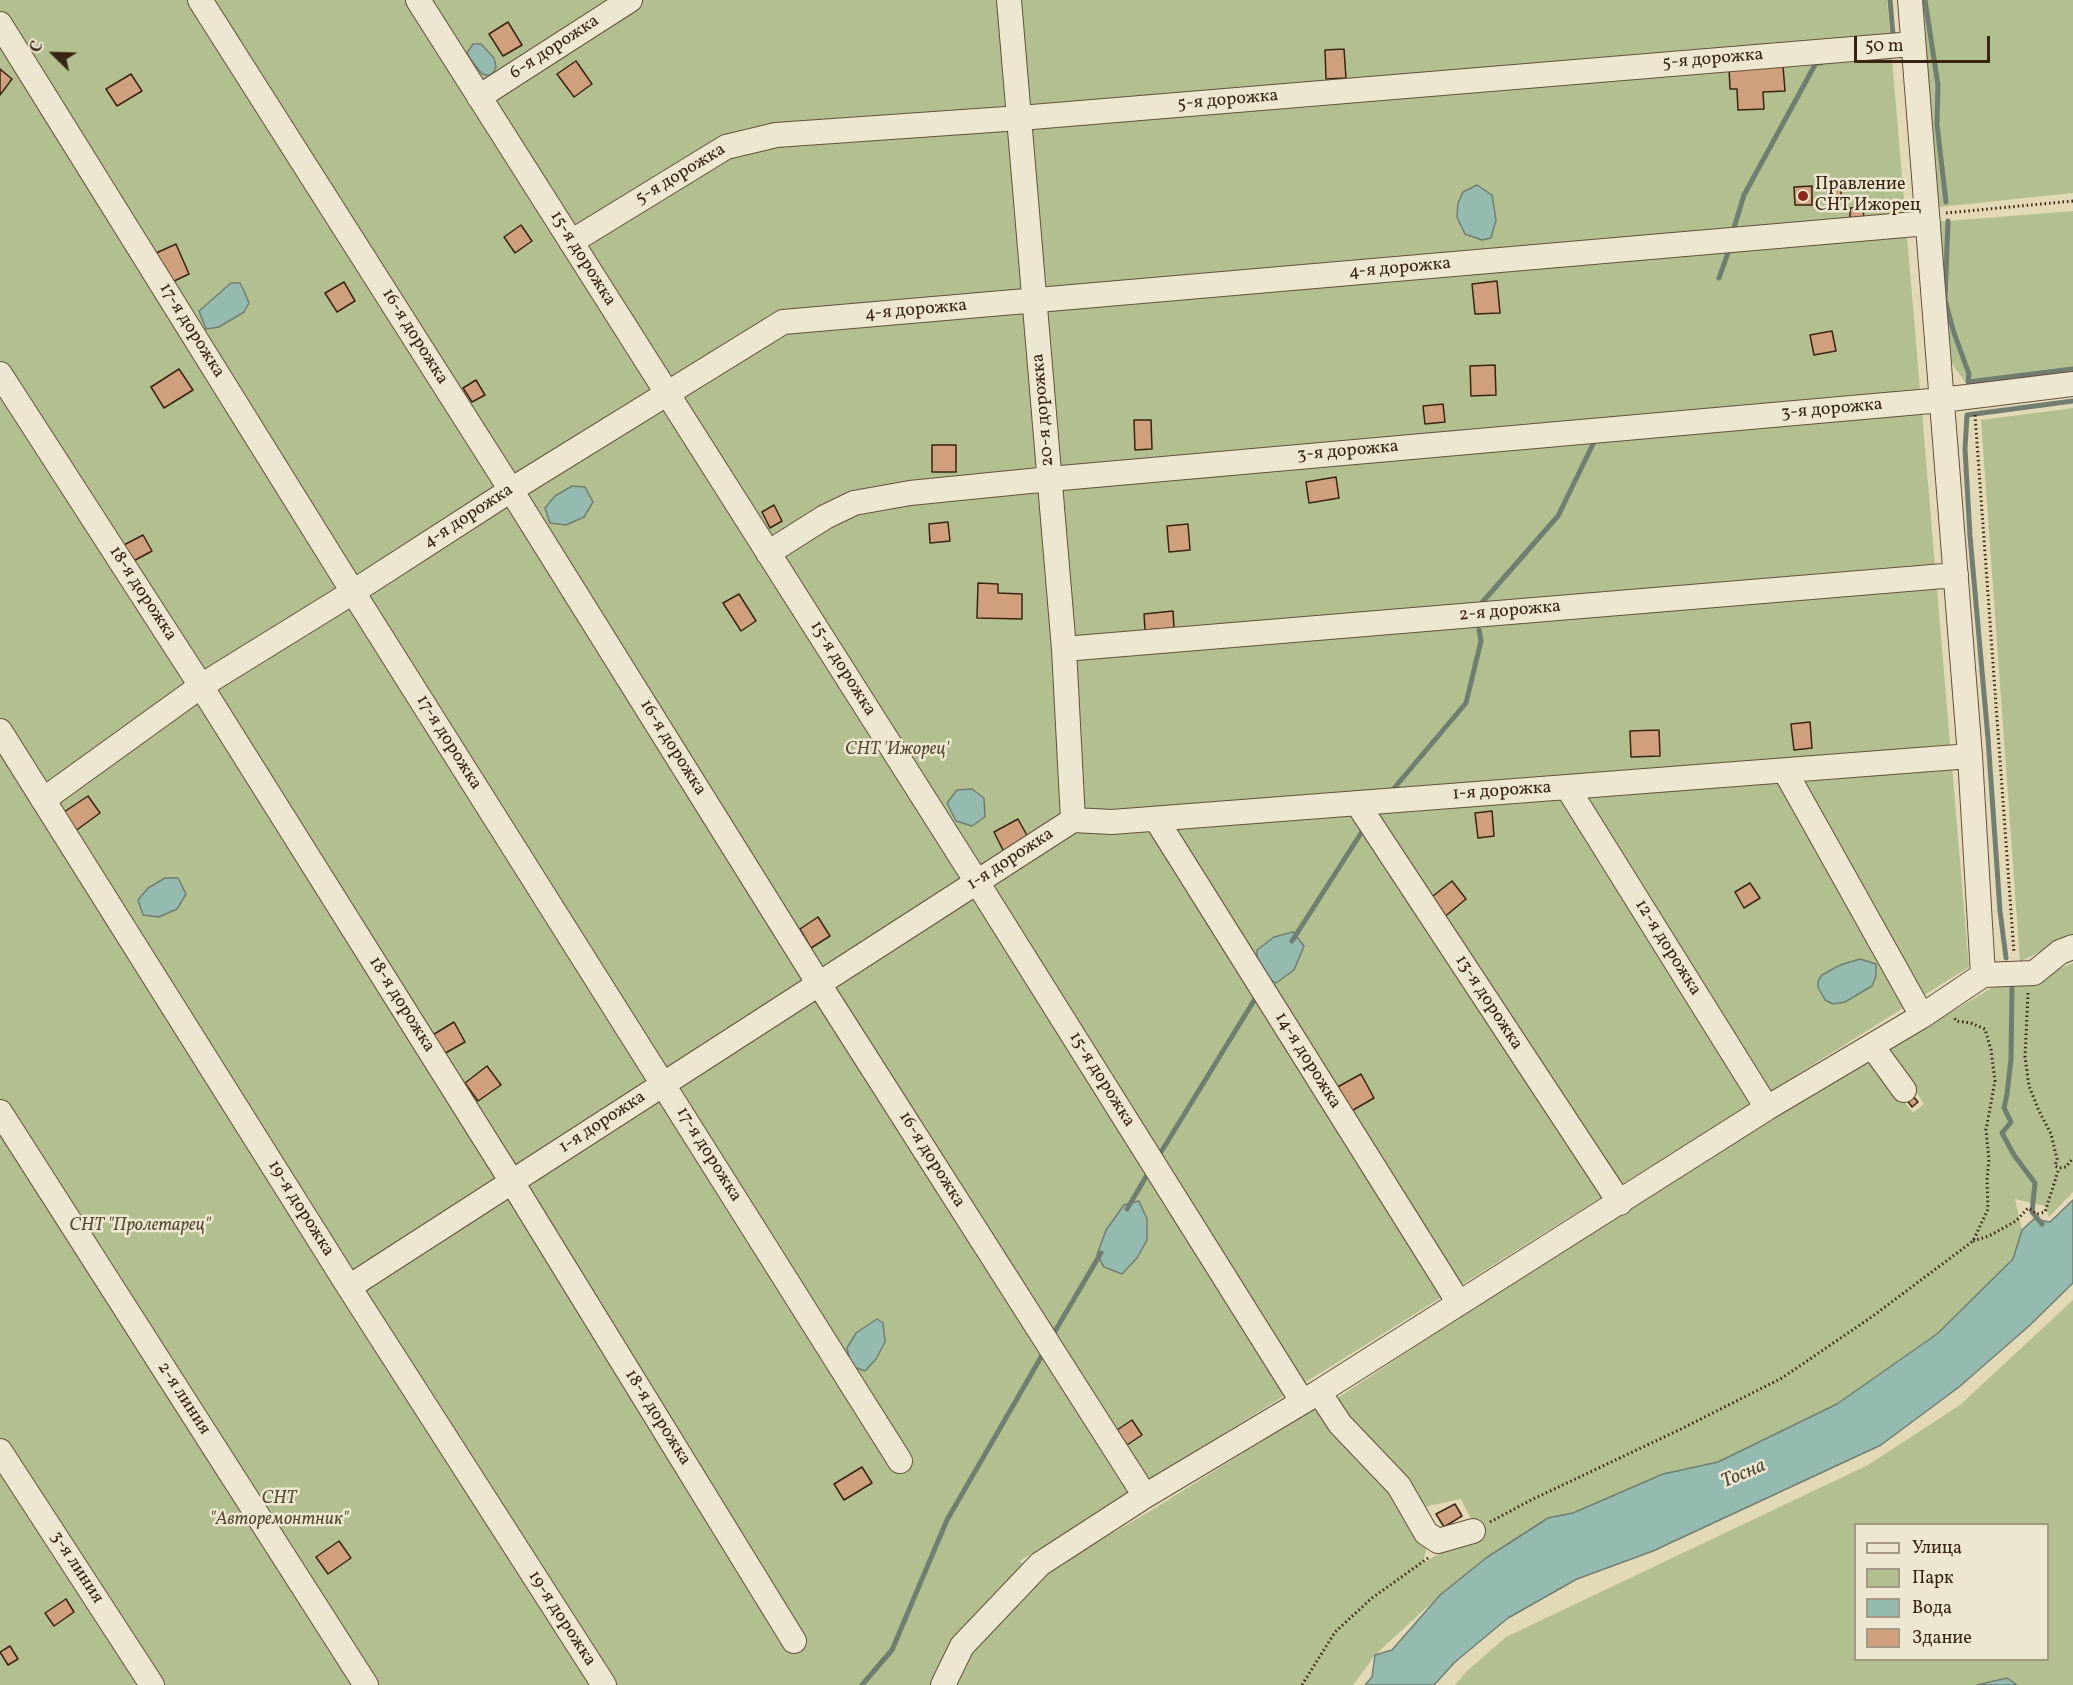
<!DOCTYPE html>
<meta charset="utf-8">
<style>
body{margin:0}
#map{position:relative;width:2073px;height:1685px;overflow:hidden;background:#e3d9b6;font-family:Vollkorn,serif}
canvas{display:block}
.legend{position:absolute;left:1854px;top:1523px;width:195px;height:138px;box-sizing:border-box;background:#ede6d0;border:2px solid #a59884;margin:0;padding:8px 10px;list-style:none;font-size:18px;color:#392312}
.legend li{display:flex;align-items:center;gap:12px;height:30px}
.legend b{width:30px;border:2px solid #a59884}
.north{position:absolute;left:24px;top:24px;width:60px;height:60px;-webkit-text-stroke:4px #ede6d0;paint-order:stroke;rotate:293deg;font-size:16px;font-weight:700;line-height:24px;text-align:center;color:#392312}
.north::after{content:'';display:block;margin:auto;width:21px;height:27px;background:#392312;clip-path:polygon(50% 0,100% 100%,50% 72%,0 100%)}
.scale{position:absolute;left:1854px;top:36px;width:136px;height:27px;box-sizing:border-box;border:3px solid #392312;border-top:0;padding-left:8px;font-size:18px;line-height:21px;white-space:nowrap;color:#392312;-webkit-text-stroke:4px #ede6d0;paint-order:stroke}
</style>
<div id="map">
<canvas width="2073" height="1685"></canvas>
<ul class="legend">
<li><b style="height:8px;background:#ede6d0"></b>Улица</li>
<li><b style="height:16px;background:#b2bf8f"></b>Парк</li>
<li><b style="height:16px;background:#95bab0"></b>Вода</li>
<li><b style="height:16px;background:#d0a07c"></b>Здание</li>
</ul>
<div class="north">С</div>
<div class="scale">50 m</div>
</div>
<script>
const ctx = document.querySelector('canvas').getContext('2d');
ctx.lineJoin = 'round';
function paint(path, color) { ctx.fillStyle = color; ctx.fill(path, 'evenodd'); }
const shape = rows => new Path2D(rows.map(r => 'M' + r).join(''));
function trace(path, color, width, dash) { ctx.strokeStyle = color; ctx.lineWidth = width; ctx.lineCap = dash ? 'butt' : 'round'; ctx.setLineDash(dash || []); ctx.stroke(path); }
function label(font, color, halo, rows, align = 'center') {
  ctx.font = font + ' Vollkorn,serif'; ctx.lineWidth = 5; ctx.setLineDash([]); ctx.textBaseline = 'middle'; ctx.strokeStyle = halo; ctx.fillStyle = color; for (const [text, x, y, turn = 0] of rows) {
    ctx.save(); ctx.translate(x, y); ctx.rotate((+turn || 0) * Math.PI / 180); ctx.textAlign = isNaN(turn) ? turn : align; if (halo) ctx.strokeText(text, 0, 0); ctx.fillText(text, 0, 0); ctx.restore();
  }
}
paint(shape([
 [0,0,1887,0,1969,967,1020,1561,1026,1567,933,1685,0,1685],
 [1918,0,2073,0,2073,193,1939,207],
 [2073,211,2073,369,1966,383,1948,358,1937,222],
 [2073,408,2073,934,2020,962,1981,420],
 [2073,963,2073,1192,2049,1217,2045,1206,2015,1199,2022,1230,2013,1259,1937,1334,1837,1404,1718,1462,1663,1474,1573,1513,1548,1518,1486,1558,1440,1595,1375,1655,1353,1685,955,1685,971,1654,1046,1572,1152,1510,1318,1406,1397,1490,1426,1550,1423,1563,1478,1532,1461,1499,1424,1507,1333,1401,1472,1309,1776,1115,1872,1059,1913,1113,1924,1104,1889,1049,1995,986,2052,972],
 [2073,1300,2073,1685,2017,1685,2006,1678,1977,1685,1455,1685,1467,1671,1506,1637,1868,1465,1960,1405],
 [1856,1524,2048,1524,2048,1660,1856,1660]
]), '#b2bf8f');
const water = shape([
 [473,44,481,44,494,58,496,67,491,76,482,74,471,60,467,53,473,44],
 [1477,185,1492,195,1496,220,1491,238,1482,240,1465,234,1457,217,1458,203,1463,192,1477,185],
 [231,283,240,283,244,291,249,303,244,312,219,327,206,329,199,311,231,283],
 [572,486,585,487,593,502,584,517,566,525,550,523,545,508,555,496,572,486],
 [972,789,984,798,985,817,972,826,956,821,947,803,957,790,972,789],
 [165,878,178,878,186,894,177,909,159,917,143,915,138,900,148,888,165,878],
 [1293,932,1304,946,1294,970,1276,983,1257,970,1257,950,1274,937,1293,932],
 [1860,959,1876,964,1876,976,1872,986,1845,1002,1833,1004,1825,1000,1818,987,1818,981,1822,975,1840,965,1860,959],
 [2073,1200,2073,1283,2029,1326,1959,1387,1881,1445,1653,1551,1577,1579,1508,1618,1455,1662,1434,1685,1365,1685,1372,1677,1375,1655,1392,1650,1440,1595,1486,1558,1548,1518,1573,1513,1663,1474,1718,1462,1837,1404,1937,1334,2013,1259,2022,1230,2034,1219,2050,1222,2073,1200],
 [1139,1201,1147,1219,1147,1240,1137,1258,1122,1274,1104,1267,1097,1255,1106,1230,1124,1205,1139,1201],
 [877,1319,883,1323,885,1342,876,1359,865,1371,851,1366,847,1348,856,1333,877,1319],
 [2007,1678,2017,1685,1977,1685,2007,1678]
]);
paint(water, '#95bab0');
trace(water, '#707e71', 1.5);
trace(shape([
 [1890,0,1893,35],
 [1925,0,1938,85,1937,125,1946,202],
 [1948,221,1945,300,1954,333,1969,374,1968,382,2073,369],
 [1733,231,1744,195,1816,63,1821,63],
 [1719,278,1729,250],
 [1479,606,1558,516,1593,444],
 [1390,793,1466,703,1481,641,1479,630],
 [1292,941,1365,827],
 [2006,958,2000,911,1988,738,1970,536,1965,449,1967,415,2073,401],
 [2012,988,2011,1059,2007,1094,2004,1108,2011,1122,2002,1133,2014,1155,2035,1183,2032,1212,2042,1224],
 [1158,1157,1258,994],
 [1127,1209,1150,1170],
 [1051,1338,1101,1253],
 [862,1685,892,1650,947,1520,1044,1352]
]), '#707e71', 5);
const building = shape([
 [508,22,522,45,503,56,489,34,508,22],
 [1344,49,1346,78,1326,79,1325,50,1344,49],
 [576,61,592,84,574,97,557,74,576,61],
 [1783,66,1785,91,1763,92,1764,109,1738,110,1737,89,1730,89,1729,69,1783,66],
 [0,69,12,79,0,95,0,69],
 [131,74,142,91,117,106,106,89,131,74],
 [1840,184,1842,202,1828,203,1827,185,1840,184],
 [1812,186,1812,205,1795,205,1794,187,1812,186],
 [1863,207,1864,219,1850,219,1850,208,1863,207],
 [521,225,532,241,515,253,504,237,521,225],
 [176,244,189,274,168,284,154,254,176,244],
 [1497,281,1500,313,1475,314,1472,284,1497,281],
 [344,282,355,301,337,312,325,293,344,282],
 [1832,331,1836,351,1814,355,1810,335,1832,331],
 [1495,365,1496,395,1471,396,1470,366,1495,365],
 [179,369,193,390,164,408,151,387,179,369],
 [476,380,485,395,472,402,463,388,476,380],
 [1443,404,1445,422,1425,424,1423,406,1443,404],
 [1134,420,1151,420,1152,449,1135,450,1134,420],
 [932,445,956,445,956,472,932,472,932,445],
 [1336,477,1339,498,1309,503,1306,482,1336,477],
 [774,505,782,521,770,528,762,512,774,505],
 [948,522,950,541,930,543,929,524,948,522],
 [1188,524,1190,550,1169,552,1167,526,1188,524],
 [143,535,152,551,128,564,120,547,143,535],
 [978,583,998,584,998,593,1022,594,1022,619,977,618,978,583],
 [739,594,756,621,741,631,723,603,739,594],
 [1173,611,1174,628,1145,630,1144,614,1173,611],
 [1810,722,1812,748,1794,750,1791,724,1810,722],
 [1659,730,1660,756,1631,757,1630,731,1659,730],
 [88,796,100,813,74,832,61,814,88,796],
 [1492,811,1494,836,1478,838,1475,813,1492,811],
 [1018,819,1029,839,1004,852,994,832,1018,819],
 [1452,881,1466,899,1442,919,1428,900,1452,881],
 [1750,883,1760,898,1744,908,1735,892,1750,883],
 [818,917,830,936,811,948,800,929,818,917],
 [454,1022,465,1042,442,1055,431,1036,454,1022],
 [487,1066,501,1085,478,1101,465,1083,487,1066],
 [1361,1074,1374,1098,1348,1113,1334,1089,1361,1074],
 [1912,1095,1918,1102,1912,1107,1907,1100,1912,1095],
 [1132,1420,1142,1435,1127,1445,1117,1430,1132,1420],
 [862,1467,872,1483,844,1500,834,1484,862,1467],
 [1455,1504,1462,1516,1444,1527,1436,1514,1455,1504],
 [339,1541,351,1558,328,1574,316,1557,339,1541],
 [66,1599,74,1612,54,1626,45,1613,66,1599],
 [10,1646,18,1659,8,1665,0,1652,10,1646]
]);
paint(building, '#d0a07c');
trace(building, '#392312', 1.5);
const minor = shape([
 [200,0,511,490,819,984,1145,1496],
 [418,0,977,882,1302,1401],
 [1009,0,1064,649,1073,820],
 [0,24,353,592,900,1461],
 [479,97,630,0],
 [571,242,726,147,776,135,1020,118,1913,44],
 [0,374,201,686,512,1182,794,1641],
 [768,553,825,517,854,503,910,493,1050,479,1942,400,2073,384],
 [1064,649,1956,575],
 [0,731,349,1287,604,1685],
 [1785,771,1922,1016],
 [1567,787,1767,1108],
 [43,800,201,686,353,592,511,490,783,322,1928,223],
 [1357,803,1620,1203],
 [1156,819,1459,1303],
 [1983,975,2034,973,2060,952,2073,947],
 [1872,1046,1904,1090],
 [0,1112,366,1685],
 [349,1287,1073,820,1112,822,1970,756],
 [1319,1392,1340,1424,1399,1486,1426,1533,1438,1541,1473,1531],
 [0,1451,152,1685],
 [943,1685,962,1646,1040,1564,1145,1496,1319,1392,1767,1108,1922,1016,1983,975,1970,756,1910,0]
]);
trace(minor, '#64503b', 26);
trace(shape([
 [1946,213,2073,201],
 [1975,415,2014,953],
 [2028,993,2025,1057,2029,1086,2039,1111,2051,1134,2057,1159,2055,1166,2059,1168,2066,1167,2073,1158],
 [1973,1241,1989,1236,2016,1221,2028,1208,2037,1214,2045,1212,2059,1168],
 [1490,1522,1531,1500,1681,1429,1782,1378,1873,1316,1973,1241,1988,1209,1987,1180,1989,1160,1986,1130,1995,1081,1991,1050,1985,1029,1971,1023,1956,1021,1954,1017],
 [1302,1685,1335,1632,1372,1598,1428,1558]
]), '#392312', 3, [1.5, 3]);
trace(minor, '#ede6d0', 24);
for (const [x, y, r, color] of [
 [1803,196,6,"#8f2418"]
]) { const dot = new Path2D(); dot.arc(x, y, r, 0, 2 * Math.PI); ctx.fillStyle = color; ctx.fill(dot); trace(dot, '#ede6d0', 2); }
label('18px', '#392312', '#ede6d0', [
 ["6-я дорожка",555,48,-33],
 ["5-я дорожка",1713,60,-5],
 ["5-я дорожка",1228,101,-5],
 ["5-я дорожка",681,175,-31],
 ["15-я дорожка",582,259,58],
 ["4-я дорожка",1400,269,-5],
 ["4-я дорожка",916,311,-5],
 ["17-я дорожка",191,331,58],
 ["16-я дорожка",414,337,58],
 ["20-я дорожка",1044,410,-95],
 ["3-я дорожка",1832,410,-5],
 ["3-я дорожка",1348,452,-5],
 ["4-я дорожка",469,517,-33],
 ["18-я дорожка",142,594,57],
 ["2-я дорожка",1510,612,-5],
 ["15-я дорожка",842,669,58],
 ["17-я дорожка",448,743,58],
 ["16-я дорожка",672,748,58],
 ["1-я дорожка",1502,792,-4],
 ["1-я дорожка",1011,860,-33],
 ["12-я дорожка",1667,948,58],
 ["13-я дорожка",1488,1003,57],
 ["18-я дорожка",401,1005,58],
 ["14-я дорожка",1307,1061,58],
 ["15-я дорожка",1101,1080,58],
 ["1-я дорожка",603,1123,-33],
 ["17-я дорожка",708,1155,58],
 ["16-я дорожка",931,1160,58],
 ["19-я дорожка",300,1209,58],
 ["2-я линия",183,1399,57],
 ["18-я дорожка",657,1418,58],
 ["3-я линия",76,1568,57],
 ["19-я дорожка",561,1619,57]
]);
label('18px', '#392312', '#ede6d0', [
 ["Правление",1815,186],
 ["СНТ Ижорец",1815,207]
], 'left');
label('italic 18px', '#574a31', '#ede6d0', [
 ["СНТ 'Ижорец'",897,751],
 ["СНТ \"Пролетарец\"",140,1227],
 ["СНТ",279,1500],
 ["\"Авторемонтник\"",279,1521]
]);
label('italic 20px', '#50493a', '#ede6d0', [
 ["Тосна",1744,1475,-23]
]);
</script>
